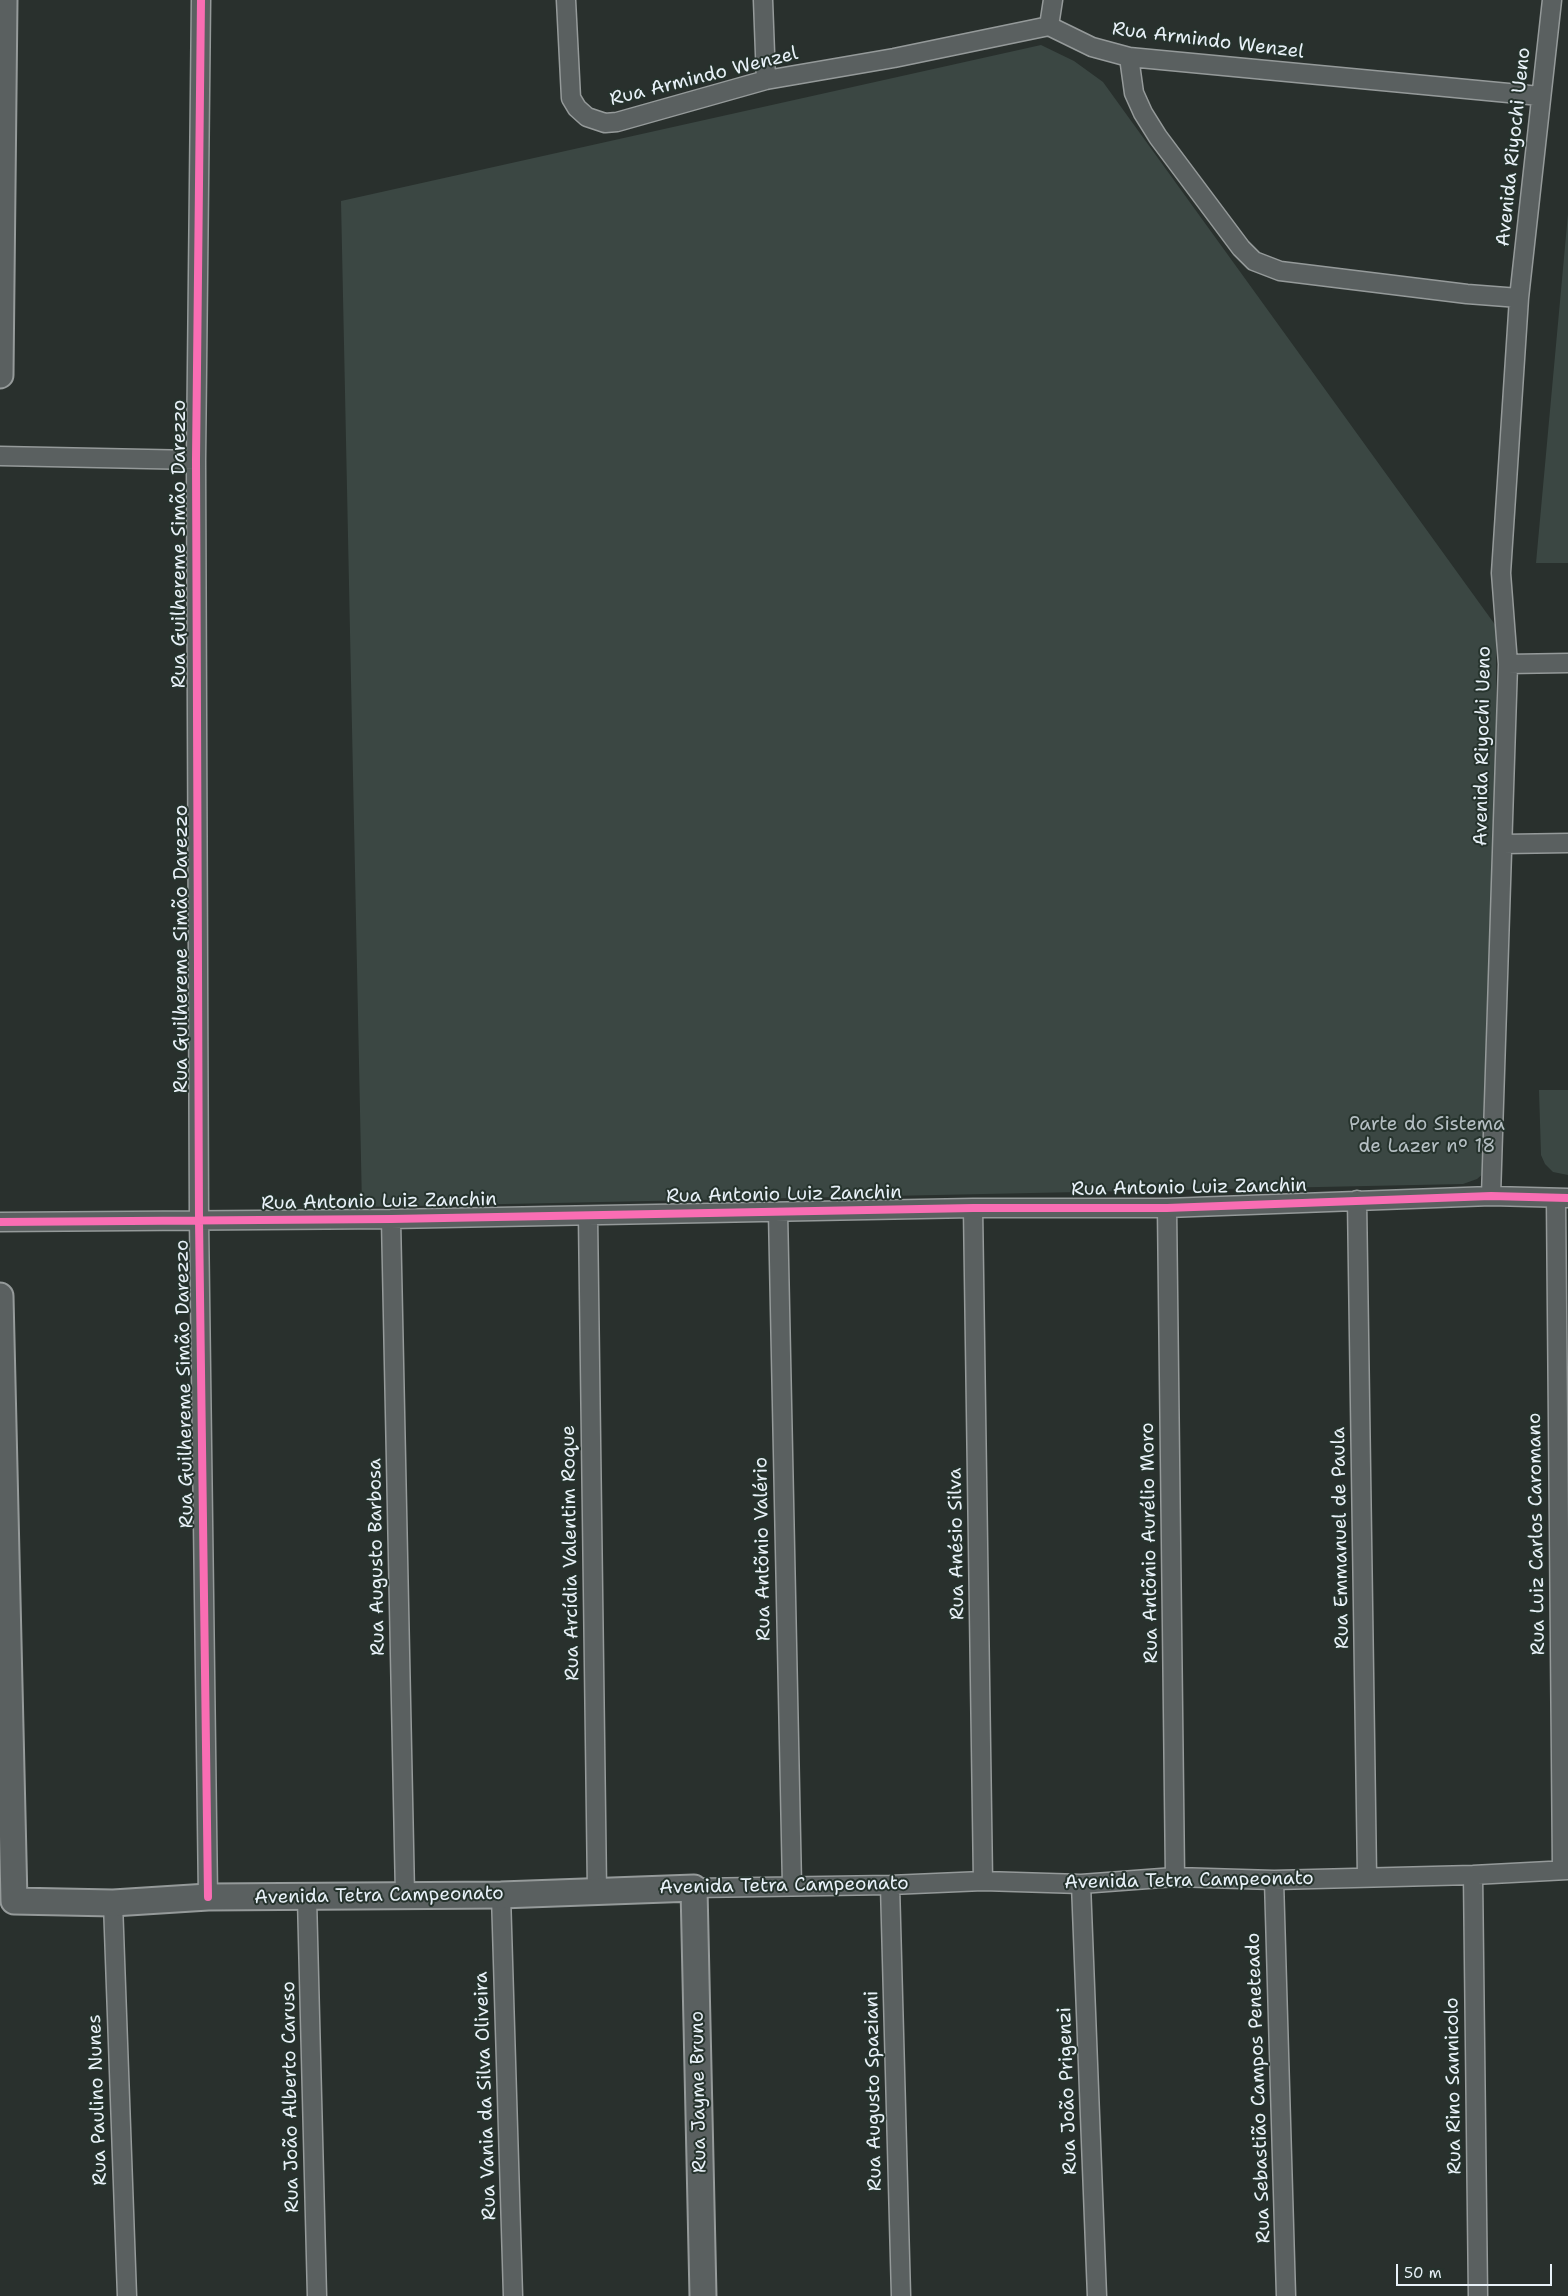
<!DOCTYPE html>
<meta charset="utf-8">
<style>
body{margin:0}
#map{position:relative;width:1568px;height:2296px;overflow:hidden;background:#29302d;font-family:"Shantell Sans",sans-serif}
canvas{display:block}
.scale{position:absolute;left:1396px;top:2264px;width:156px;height:22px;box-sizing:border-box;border:2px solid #e8f1f8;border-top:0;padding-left:6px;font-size:15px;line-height:18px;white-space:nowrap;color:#e8f1f8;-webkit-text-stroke:4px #26332d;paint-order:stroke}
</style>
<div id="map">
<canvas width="1568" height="2296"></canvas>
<div class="scale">50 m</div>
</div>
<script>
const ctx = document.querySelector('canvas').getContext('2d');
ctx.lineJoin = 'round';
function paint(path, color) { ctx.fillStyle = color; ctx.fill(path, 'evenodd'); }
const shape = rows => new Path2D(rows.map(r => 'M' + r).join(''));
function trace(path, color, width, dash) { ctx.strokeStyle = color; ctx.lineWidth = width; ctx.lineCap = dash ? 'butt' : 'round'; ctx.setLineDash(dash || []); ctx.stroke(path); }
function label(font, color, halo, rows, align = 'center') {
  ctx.font = font + ' "Shantell Sans",sans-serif'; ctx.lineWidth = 4; ctx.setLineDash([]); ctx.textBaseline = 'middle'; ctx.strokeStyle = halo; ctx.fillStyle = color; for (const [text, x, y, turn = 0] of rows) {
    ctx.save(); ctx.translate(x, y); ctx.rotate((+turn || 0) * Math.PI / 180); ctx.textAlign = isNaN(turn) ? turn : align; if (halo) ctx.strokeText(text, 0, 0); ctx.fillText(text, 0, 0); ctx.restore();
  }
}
paint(shape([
 [1041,45,1074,61,1103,82,1496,626,1496,856,1492,1166,1477,1179,1463,1184,362,1207,341,201],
 [1568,214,1568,563,1536,563],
 [1539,1090,1568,1090,1568,1175,1553,1172,1545,1164,1541,1155]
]), '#3b4743');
const street = shape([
 [201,0,196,460,199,1220,208,1897],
 [566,0,571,98,577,108,587,117,605,123,617,122,766,80,894,58,1049,26,1092,47,1129,57,1540,96],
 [763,0,766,80],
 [1049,26,1053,0],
 [1129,57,1134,93,1143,113,1158,137,1241,248,1254,261,1280,271,1467,294,1519,298],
 [0,456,196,460],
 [1508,664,1568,663],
 [1504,844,1568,843],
 [1491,1196,1508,664,1501,573,1519,298,1552,0],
 [1556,1199,1562,1870],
 [1357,1200,1367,1876],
 [973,1208,983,1881],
 [1167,1208,1175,1877],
 [778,1212,792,1886],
 [588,1216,597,1890],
 [391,1219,405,1895],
 [0,1222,391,1219,973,1208,1167,1208,1491,1196,1568,1198],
 [1473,1875,1478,2296],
 [1274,1880,1286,2296],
 [1081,1884,1097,2296],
 [890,1885,901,2296],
 [694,1888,890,1885,983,1881,1081,1884,1175,1877,1274,1880,1473,1875,1568,1870],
 [501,1895,513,2296],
 [307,1898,317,2296],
 [113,1903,127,2296]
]);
const secondary = shape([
 [0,375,4,0],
 [0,1296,14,1901,113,1903,208,1897,501,1895,694,1888,703,2296]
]);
trace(street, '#959a9a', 21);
trace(secondary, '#959a9a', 29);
trace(street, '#5a6060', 18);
trace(secondary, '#5a6060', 25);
trace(shape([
 [201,0,196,460,199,1220,208,1897],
 [0,1222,391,1219,973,1208,1167,1208,1491,1196,1568,1198]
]), '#f96db3', 8);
label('19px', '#e8f1f8', '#26332d', [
 ["Rua Armindo Wenzel",1208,41,7],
 ["Rua Armindo Wenzel",704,77,-14],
 ["Avenida Riyochi Ueno",1514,147,-84],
 ["Rua Guilhereme Simão Darezzo",180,544,-90],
 ["Avenida Riyochi Ueno",1483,746,-89],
 ["Rua Guilhereme Simão Darezzo",182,949,-90],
 ["Rua Antonio Luiz Zanchin",1189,1188,-1],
 ["Rua Antonio Luiz Zanchin",784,1195,-1],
 ["Rua Antonio Luiz Zanchin",379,1202,-1],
 ["Rua Guilhereme Simão Darezzo",185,1384,-91],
 ["Rua Luiz Carlos Caromano",1537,1534,-91],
 ["Rua Emmanuel de Paula",1341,1538,-91],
 ["Rua Antõnio Aurélio Moro",1150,1543,-91],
 ["Rua Anésio Silva",957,1544,-91],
 ["Rua Antõnio Valério",763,1549,-91],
 ["Rua Arcídia Valentim Roque",571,1553,-91],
 ["Rua Augusto Barbosa",377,1557,-91],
 ["Avenida Tetra Campeonato",1189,1881,-1],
 ["Avenida Tetra Campeonato",784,1886,-1],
 ["Avenida Tetra Campeonato",379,1896,-1],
 ["Rua Rino Sannicolo",1454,2086,-91],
 ["Rua Sebastião Campos Peneteado",1259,2088,-92],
 ["Rua Augusto Spaziani",874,2091,-91],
 ["Rua João Prigenzi",1068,2091,-92],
 ["Rua Jayme Bruno",699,2092,-91],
 ["Rua Vania da Silva Oliveira",486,2096,-92],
 ["Rua João Alberto Caruso",291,2097,-91],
 ["Rua Paulino Nunes",98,2100,-92]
]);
label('19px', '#b5bfc3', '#26332d', [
 ["Parte do Sistema",1427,1125],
 ["de Lazer nº 18",1427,1147]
]);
</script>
